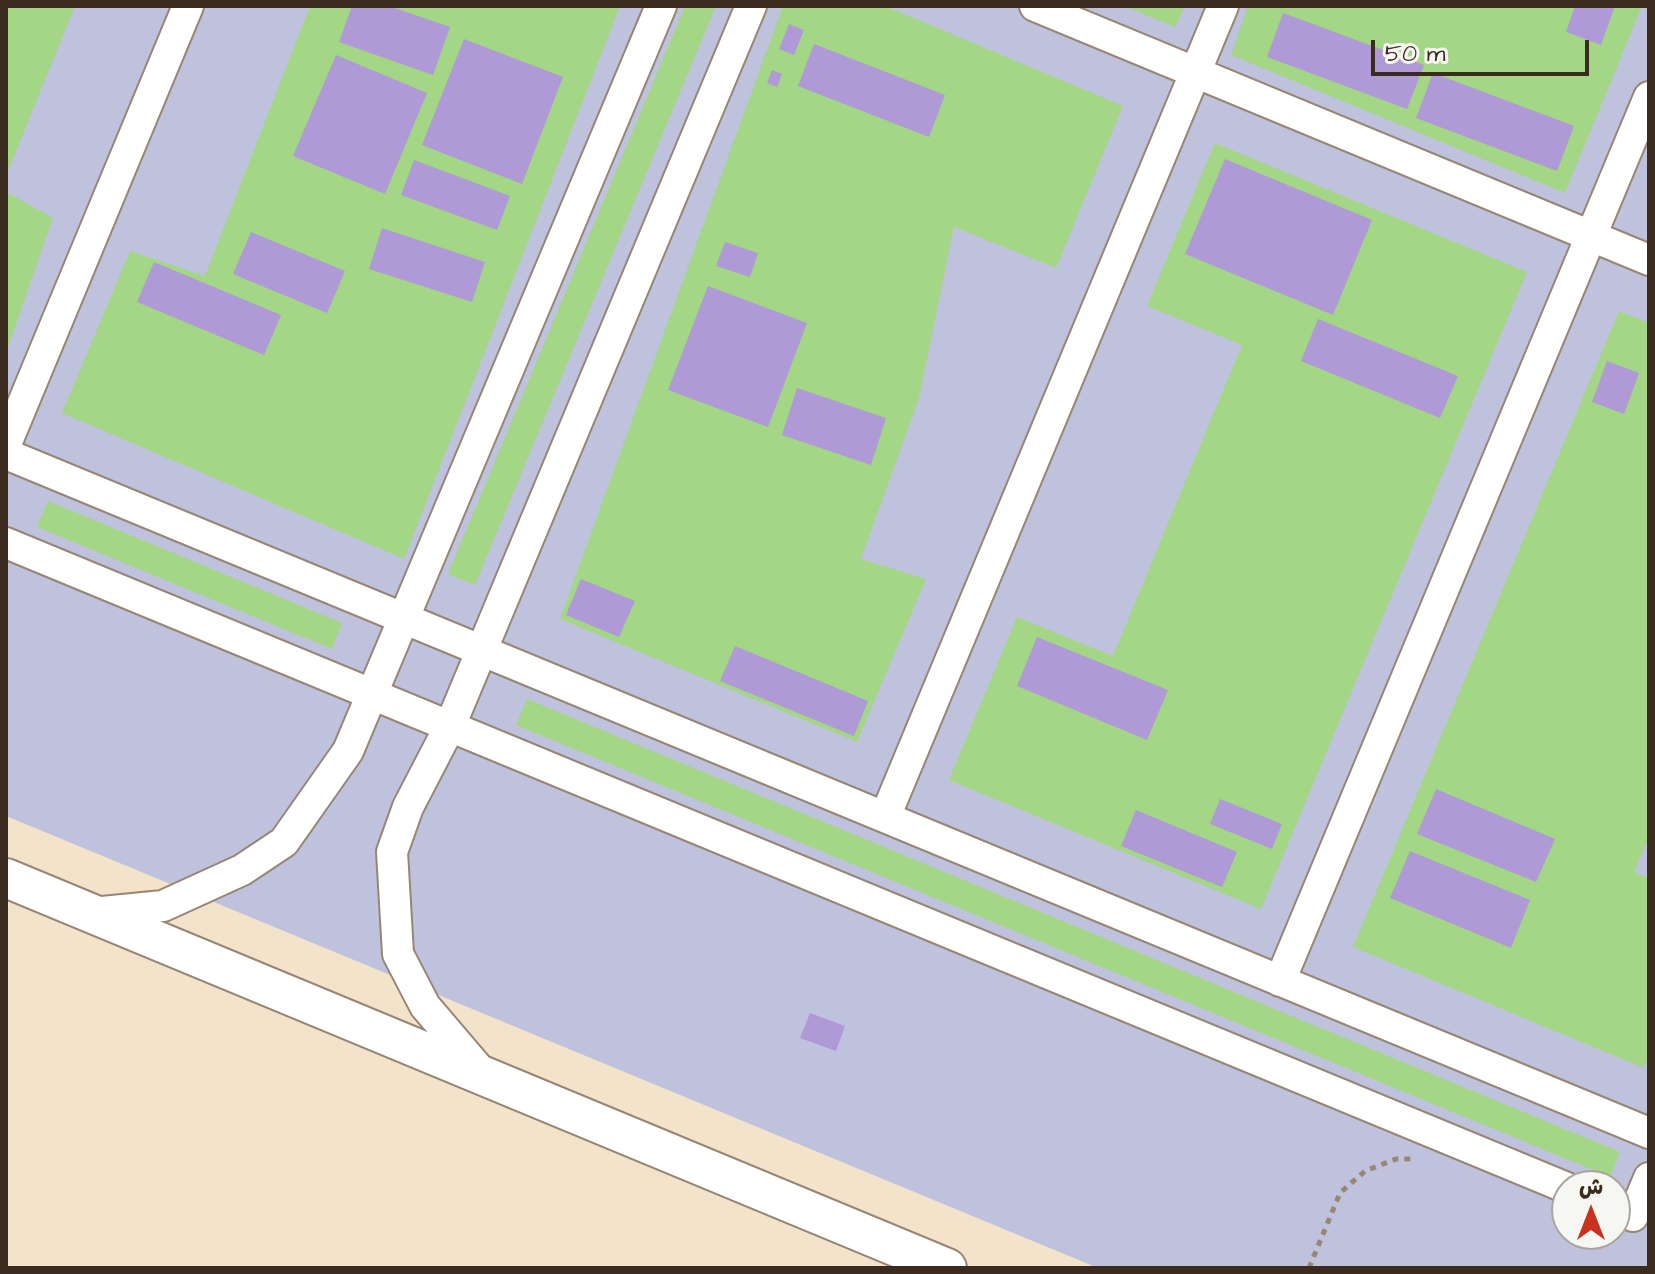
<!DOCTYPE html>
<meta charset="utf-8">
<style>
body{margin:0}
#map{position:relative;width:1655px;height:1274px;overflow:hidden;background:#f3e3cb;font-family:"Architects Daughter","Playpen Sans Arabic",sans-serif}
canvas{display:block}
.frame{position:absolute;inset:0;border:8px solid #3b2a1e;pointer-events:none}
.north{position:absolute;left:1551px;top:1170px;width:80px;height:80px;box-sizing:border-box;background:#f6f6f2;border:2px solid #aba49d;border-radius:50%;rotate:0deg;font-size:22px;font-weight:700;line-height:32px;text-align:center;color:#3b2a1e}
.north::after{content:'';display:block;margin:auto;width:28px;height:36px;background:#c8321e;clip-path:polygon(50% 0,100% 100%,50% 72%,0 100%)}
.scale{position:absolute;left:1371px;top:40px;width:218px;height:36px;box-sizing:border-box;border:4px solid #3b2a1e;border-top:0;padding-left:10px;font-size:24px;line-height:28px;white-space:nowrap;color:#3b2a1e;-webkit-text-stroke:6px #f6f6f2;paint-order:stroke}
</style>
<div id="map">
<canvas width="1655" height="1274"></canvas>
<div class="frame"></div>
<div class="north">ش</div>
<div class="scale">50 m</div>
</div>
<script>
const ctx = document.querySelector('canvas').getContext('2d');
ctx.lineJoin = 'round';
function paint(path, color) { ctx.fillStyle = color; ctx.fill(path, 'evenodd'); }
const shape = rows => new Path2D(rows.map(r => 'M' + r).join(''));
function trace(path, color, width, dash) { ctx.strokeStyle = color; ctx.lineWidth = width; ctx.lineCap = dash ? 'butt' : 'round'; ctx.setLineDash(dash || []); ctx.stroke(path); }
paint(shape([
 [6,6,1649,6,1649,1268,1098,1268,6,816],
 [1567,1186,1615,1186,1615,1234,1567,1234]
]), '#bfc2dd');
paint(shape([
 [6,6,75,6,6,176],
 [310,6,620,6,404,559,62,413,130,251,205,276],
 [685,6,716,6,475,585,448,574],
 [783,6,885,6,1123,106,1056,268,954,227,919,398,861,559,926,579,857,742,560,619],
 [1124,6,1185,6,1175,27],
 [1248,6,1642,6,1565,193,1231,55],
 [1215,143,1527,272,1261,909,949,780,1017,617,1113,656,1242,345,1147,306],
 [6,192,53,218,6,353],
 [1619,311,1649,323,1649,837,1634,872,1649,878,1649,1056,1644,1068,1353,947],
 [48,501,342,623,332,649,37,527],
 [527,699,1620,1152,1610,1177,516,725]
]), '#a3d685');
paint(shape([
 [352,6,389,6,450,27,433,75,339,42],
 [1575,6,1615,6,1601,45,1566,32],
 [1283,13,1424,65,1407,109,1267,57],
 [789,24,804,30,794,55,779,49],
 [464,39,563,77,522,184,422,145],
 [814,44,945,95,929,137,798,86],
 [336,55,427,93,385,194,293,156],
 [772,70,782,74,777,87,767,83],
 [1433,73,1574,126,1557,171,1416,118],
 [1225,159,1372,220,1333,315,1185,254],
 [414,160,510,196,497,230,401,195],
 [382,228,485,262,472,302,369,269],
 [251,232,345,271,327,313,233,274],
 [725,242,758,253,750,277,716,266],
 [154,262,281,315,264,355,137,302],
 [708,286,807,323,768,427,668,390],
 [1318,319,1458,376,1440,418,1301,361],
 [1607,361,1639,373,1624,414,1592,402],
 [797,388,886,418,871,465,782,435],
 [581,579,635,601,619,637,566,615],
 [1037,637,1168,690,1147,740,1017,686],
 [735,646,868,701,854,736,720,681],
 [1436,789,1555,839,1536,882,1417,834],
 [1220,799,1282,824,1272,849,1210,824],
 [1136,810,1237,852,1222,887,1121,846],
 [1410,851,1530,900,1511,948,1390,898],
 [810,1013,845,1026,836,1051,800,1038]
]), '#af99d6');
const minor = shape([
 [1035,6,1649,260],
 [6,444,188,6],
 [6,454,1649,1133],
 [6,543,1567,1188],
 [885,817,1223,6],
 [92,913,163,906,242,870,284,842,348,751,661,6],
 [1280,981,1649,97],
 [483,1074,425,1006,398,954,392,852,408,807,450,726,751,6],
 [1633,1216,1649,1178]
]);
const major = shape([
 [6,878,947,1268]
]);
trace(minor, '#978674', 34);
trace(major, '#978674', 42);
trace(shape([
 [1309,1268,1340,1193,1365,1171,1396,1159,1415,1159]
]), '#978674', 5, [6, 6]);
trace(minor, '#fff', 30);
trace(major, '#fff', 38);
</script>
